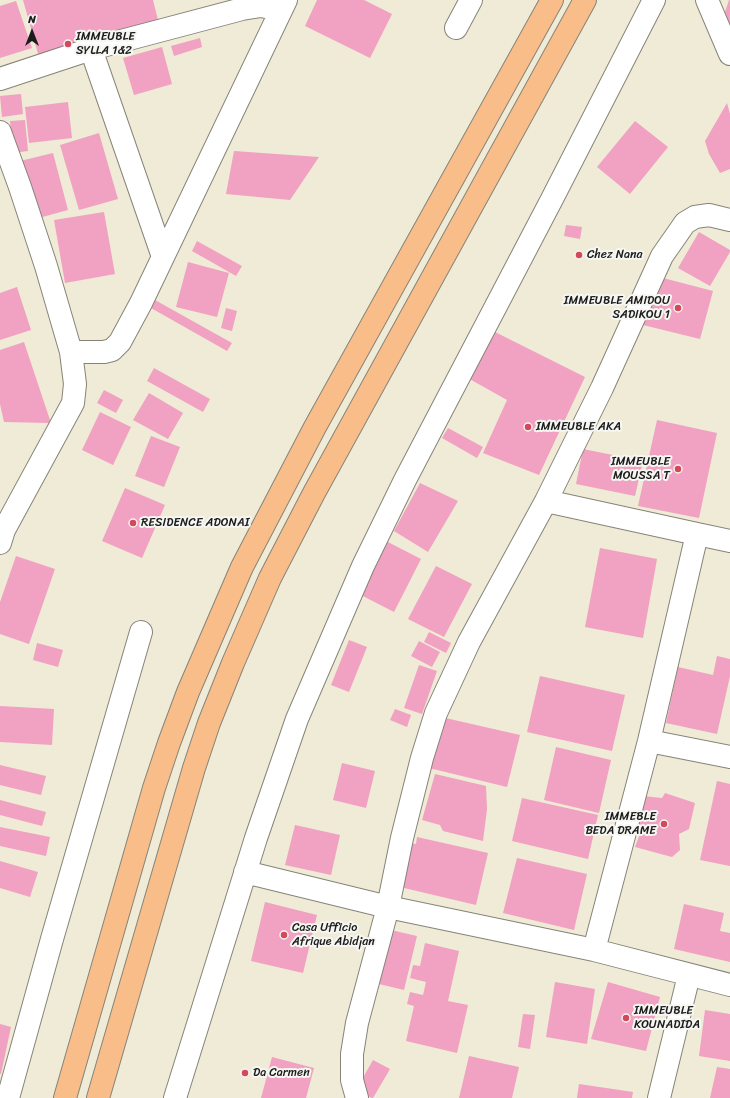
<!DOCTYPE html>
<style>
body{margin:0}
#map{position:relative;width:730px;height:1098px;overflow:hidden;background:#efebd6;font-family:Sriracha,sans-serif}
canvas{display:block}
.north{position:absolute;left:12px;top:12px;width:40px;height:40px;-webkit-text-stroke:3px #f6f6f2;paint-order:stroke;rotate:0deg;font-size:11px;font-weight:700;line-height:16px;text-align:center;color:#1c1c1c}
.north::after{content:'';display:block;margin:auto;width:14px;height:18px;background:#1c1c1c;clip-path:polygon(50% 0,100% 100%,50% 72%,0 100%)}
</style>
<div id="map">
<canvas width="730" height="1098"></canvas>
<div class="north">N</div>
</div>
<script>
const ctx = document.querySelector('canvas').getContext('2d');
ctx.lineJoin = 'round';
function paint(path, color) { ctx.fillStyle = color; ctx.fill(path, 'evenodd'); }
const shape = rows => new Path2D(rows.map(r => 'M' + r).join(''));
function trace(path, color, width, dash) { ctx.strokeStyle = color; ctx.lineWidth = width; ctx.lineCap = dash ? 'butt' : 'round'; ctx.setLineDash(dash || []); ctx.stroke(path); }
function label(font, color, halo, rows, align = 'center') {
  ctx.font = font + ' Sriracha,sans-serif'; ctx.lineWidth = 4; ctx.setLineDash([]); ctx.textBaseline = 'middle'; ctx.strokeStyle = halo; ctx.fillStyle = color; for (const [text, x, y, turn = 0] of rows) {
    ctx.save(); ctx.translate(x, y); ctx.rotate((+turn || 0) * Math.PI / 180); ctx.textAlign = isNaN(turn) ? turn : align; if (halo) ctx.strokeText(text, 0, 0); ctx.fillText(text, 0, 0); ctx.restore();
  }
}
paint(shape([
 [23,0,153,0,160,28,40,61],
 [317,0,364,0,392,14,370,58,305,26],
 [729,0,730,0,730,27,721,24],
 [16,1,32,48,0,58,0,6],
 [200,38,202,47,174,56,171,46],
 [162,47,172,84,134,95,123,58],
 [21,94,23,114,2,117,0,96],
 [68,102,72,138,29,143,25,107],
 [727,103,730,114,730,169,720,173,709,154,705,141],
 [25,120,28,151,13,153,10,121],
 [635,121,668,147,630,194,597,167],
 [99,133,118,199,79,210,60,145],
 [234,151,319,157,290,200,226,194],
 [53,153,68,210,35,219,20,161],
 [104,212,115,274,65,283,54,220],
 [566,225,582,227,580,239,564,236],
 [699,232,730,250,730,252,710,286,678,268],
 [197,241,242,266,236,276,192,251],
 [188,262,229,273,217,317,176,307],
 [663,278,713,291,700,339,639,324],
 [17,287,31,330,0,340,0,293],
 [155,300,232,343,227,351,151,308],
 [226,308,237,311,232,331,221,328],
 [491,330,585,377,539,475,483,453,507,400,466,377],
 [24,342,50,420,50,423,4,422,0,404,0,350],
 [154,368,210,399,203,412,147,381],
 [104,390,123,400,116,413,97,403],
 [149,393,183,413,168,439,133,420],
 [100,412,131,427,113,465,82,450],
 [657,420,717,433,699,518,638,506],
 [448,428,483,447,477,458,442,438],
 [151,436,180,447,164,487,135,476],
 [583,449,643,461,635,496,576,484],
 [420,483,458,501,428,552,394,531],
 [125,488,165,505,142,558,102,541],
 [384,540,421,559,394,612,357,593],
 [600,548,657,559,643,638,585,627],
 [16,556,55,569,29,644,0,634,0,602],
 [436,566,472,584,444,637,408,619],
 [429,632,451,643,446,653,424,642],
 [349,640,367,647,349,692,331,685],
 [419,641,440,652,432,667,411,656],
 [37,643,63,650,58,667,33,660],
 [717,656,730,659,730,676,717,734,666,723,678,667,713,675],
 [419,665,437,671,422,714,404,708],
 [540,676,625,695,612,751,527,732],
 [0,706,54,709,52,745,0,742],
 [395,709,411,715,407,727,390,720],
 [441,717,520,735,507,787,429,768],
 [556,747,611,760,599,813,544,800],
 [342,763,375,771,366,808,333,800],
 [0,765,46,776,41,795,0,785],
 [435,774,486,786,487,809,483,841,443,831,440,825,422,820],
 [717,781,730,784,730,866,700,860],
 [665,793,695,803,689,829,679,834,680,850,672,857,635,847,643,826,635,822,643,796,662,798],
 [522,798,598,815,588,859,512,841],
 [0,800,46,812,42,826,0,815],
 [295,825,340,835,331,875,285,865],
 [0,827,50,837,46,856,0,846],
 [417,837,488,853,476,905,400,887,410,843,416,844],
 [517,858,587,874,574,930,503,913],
 [0,861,38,872,30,897,0,888],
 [265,902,317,915,303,973,251,961],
 [684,904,724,913,720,931,730,933,730,962,674,949],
 [391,930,417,936,404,990,379,984],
 [425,943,459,951,448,1001,468,1005,457,1053,406,1041,414,1006,407,1004,410,992,423,995,426,982,410,978,413,965,420,966],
 [555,982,595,989,587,1044,546,1037],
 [608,982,660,997,646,1051,591,1039],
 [705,1010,730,1014,730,1061,699,1056],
 [523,1014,535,1015,530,1049,518,1047],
 [0,1024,11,1027,1,1074,0,1074],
 [469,1056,519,1067,512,1098,459,1098],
 [272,1057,314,1068,306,1098,261,1098],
 [373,1060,390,1069,373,1098,372,1098,356,1090],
 [717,1067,730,1069,730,1098,710,1098],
 [579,1084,633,1092,632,1098,577,1098]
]), '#f1a1c1');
const street = shape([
 [707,0,730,54],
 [456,28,471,0],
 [91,49,163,257],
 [0,79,91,49,242,9,261,6,281,10],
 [0,132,20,187,46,266,71,352,75,384,73,403,4,530,0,543],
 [71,352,104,352,112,350,120,342,141,303,286,0],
 [546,501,697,534,649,741,594,950],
 [697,534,730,541],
 [649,741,730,757],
 [245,872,388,907,594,950,730,985],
 [8,1098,52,939,141,632],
 [175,1098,256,838,297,719,363,566,405,480,552,199,654,0],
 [357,1098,352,1080,352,1054,357,1023,388,907,402,838,422,758,436,713,469,642,546,501,602,388,662,256,685,223,695,217,709,215,730,220],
 [659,1098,689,975]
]);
const highway = shape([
 [65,1098,154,788,169,743,188,692,242,567,315,427,552,0],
 [98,1098,194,768,209,723,233,663,270,578,314,493,585,0]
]);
trace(street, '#868479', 24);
trace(highway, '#868479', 24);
trace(street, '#fff', 22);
trace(highway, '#f8bd89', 22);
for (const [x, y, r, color] of [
 [68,44,4,"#d1495b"],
 [579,255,4,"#d1495b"],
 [678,308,4,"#d1495b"],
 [528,427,4,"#d1495b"],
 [678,469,4,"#d1495b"],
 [133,523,4,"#d1495b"],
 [664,824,4,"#d1495b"],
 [284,935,4,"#d1495b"],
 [626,1018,4,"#d1495b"],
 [245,1073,4,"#d1495b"]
]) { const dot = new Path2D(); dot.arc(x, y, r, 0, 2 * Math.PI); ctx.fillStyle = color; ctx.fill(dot); trace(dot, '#f6f6f2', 1.5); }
label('12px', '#1c1c1c', '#f6f6f2', [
 ["IMMEUBLE",76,37],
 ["SYLLA 1&2",76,51],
 ["Chez Nana",587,255],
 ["IMMEUBLE AMIDOU",670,301,"right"],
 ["SADIKOU 1",670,315,"right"],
 ["IMMEUBLE AKA",536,427],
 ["IMMEUBLE",670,462,"right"],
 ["MOUSSA T",670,476,"right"],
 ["RESIDENCE ADONAI",141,523],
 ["IMMEBLE",656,817,"right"],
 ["BEDA DRAME",656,831,"right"],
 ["Casa Ufficio",292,928],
 ["Afrique Abidjan",292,942],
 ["IMMEUBLE",634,1011],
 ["KOUNADIDA",634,1025],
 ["Da Carmen",253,1073]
], 'left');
</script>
